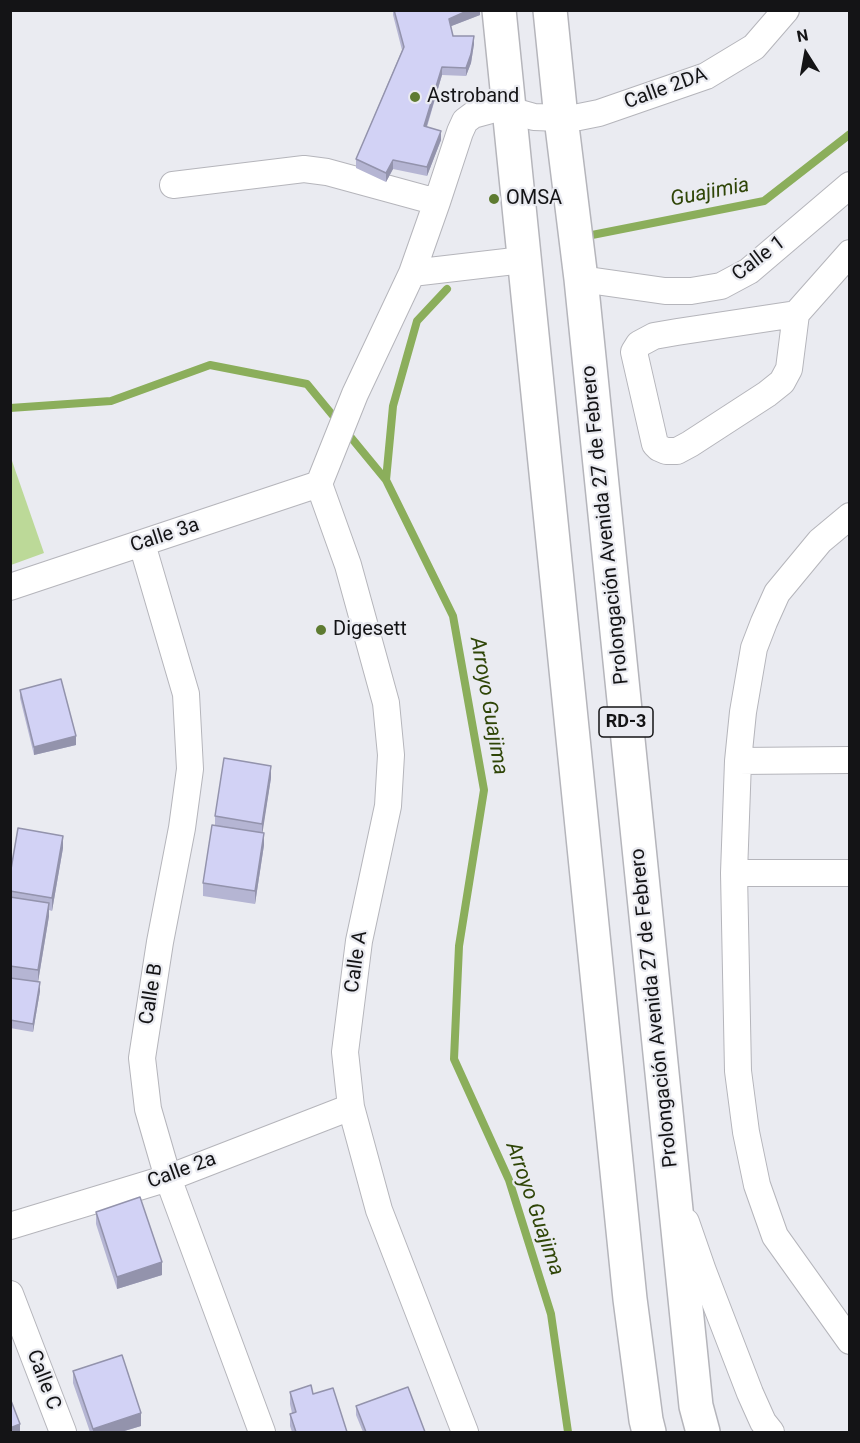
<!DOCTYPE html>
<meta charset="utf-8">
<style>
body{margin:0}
#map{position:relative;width:860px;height:1443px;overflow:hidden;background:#eaebf1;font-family:Roboto,sans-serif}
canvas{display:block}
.frame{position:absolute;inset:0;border:12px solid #141416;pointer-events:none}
.north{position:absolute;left:776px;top:24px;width:60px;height:60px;-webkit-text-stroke:4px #eaebf1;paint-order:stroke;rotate:349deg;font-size:16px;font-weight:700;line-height:24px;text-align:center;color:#141416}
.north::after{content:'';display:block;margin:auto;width:21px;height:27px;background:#141416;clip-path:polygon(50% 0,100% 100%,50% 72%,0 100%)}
</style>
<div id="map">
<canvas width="860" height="1443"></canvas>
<div class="frame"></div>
<div class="north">N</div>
</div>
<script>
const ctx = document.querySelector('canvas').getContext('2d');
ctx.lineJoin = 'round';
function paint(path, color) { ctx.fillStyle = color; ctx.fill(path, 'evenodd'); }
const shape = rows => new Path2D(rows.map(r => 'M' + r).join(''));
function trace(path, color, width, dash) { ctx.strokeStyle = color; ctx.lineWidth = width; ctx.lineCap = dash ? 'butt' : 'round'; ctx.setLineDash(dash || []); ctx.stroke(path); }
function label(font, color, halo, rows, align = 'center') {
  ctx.font = font + ' Roboto,sans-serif'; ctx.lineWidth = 4.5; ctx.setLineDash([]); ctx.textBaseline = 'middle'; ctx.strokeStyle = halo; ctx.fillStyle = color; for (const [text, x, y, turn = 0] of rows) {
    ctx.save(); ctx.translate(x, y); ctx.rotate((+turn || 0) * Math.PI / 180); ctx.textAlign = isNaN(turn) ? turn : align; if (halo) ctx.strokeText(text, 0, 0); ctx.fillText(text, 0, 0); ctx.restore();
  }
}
paint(shape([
 [11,458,44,553,11,565,10,565]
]), '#bcd998');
trace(shape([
 [592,235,764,201,850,134],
 [10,408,111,401,210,365,307,384,386,480,453,616,484,790,459,946,454,1059,509,1180,551,1314,568,1432],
 [386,480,393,406,417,321,447,289]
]), '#8bae5b', 8);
const minor = shape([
 [173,185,304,169,327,172,437,202],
 [412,273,523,260],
 [581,279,665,291,691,291,721,286,749,271,850,185],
 [796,314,677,332,654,336,639,344,634,352,655,444,659,448,666,451,677,451,690,444,767,394,782,382,789,369,796,314,850,253],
 [319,484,348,565,386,703,391,755,388,806,359,941,345,1052,351,1107,379,1210,465,1432],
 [319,484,355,394,412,273,437,202,460,132,465,121,473,115,495,109,509,110,534,117,561,118,579,117,599,113,706,76,754,47,786,10],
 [142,544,186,694,190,769,182,828,160,942,142,1058,148,1109,168,1178,262,1432],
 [10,587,319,484],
 [850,760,738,761,734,873,738,1071,746,1132,757,1185,775,1236,850,1341],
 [738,761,743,712,754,648,764,622,777,593,820,541,850,516],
 [734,873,850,873],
 [686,1222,703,1271,750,1393,763,1422,771,1432],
 [10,1226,168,1178,351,1107],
 [10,1294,63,1432]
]);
const major = shape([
 [499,10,630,1299,646,1420,649,1432],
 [550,10,561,118,581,279,696,1406,703,1432]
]);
trace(minor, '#b5b5bb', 28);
trace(major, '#b5b5bb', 36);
trace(minor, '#fff', 26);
trace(major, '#fff', 33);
paint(shape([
 [393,10,480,10,480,15,451,26,453,36,474,44,471,63,466,76,442,75,427,127,441,140,427,176,393,169,386,182,356,168,356,159,402,50,393,15],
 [20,690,76,745,34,755,20,698],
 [271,778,262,832,264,845,255,904,203,896,203,883,215,826,215,816],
 [63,848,52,911,49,910,49,916,38,982,40,991,33,1032,10,1028,10,875],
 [96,1212,162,1275,117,1289,96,1224],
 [73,1371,141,1426,121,1432,90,1432,73,1383],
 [290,1392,313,1394,347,1432,292,1432,290,1426,290,1414,292,1413,290,1404],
 [356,1406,425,1432,363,1432,356,1415]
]), '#b5b5d3');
paint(shape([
 [469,10,480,10,480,15,449,27,449,19],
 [474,36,474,44,471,63,466,76,466,68],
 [442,67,442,75,424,135,424,126],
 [441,131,441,140,427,176,427,167],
 [393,160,393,169,386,182,386,173],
 [76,736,76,745,34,755,34,747],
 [271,766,271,778,262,836,262,824],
 [264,833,264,845,255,904,255,891],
 [63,836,63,848,52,911,52,898],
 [49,903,49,916,38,982,38,970],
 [40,982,40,991,33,1032,33,1024],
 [162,1262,162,1275,117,1289,117,1277],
 [141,1413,141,1426,121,1432,93,1432,93,1429],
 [20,1424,20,1432,10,1432,10,1428]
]), '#9393ac');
const building = shape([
 [394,10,469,10,449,19,453,36,474,36,471,54,466,68,442,67,424,126,441,131,427,167,393,160,386,173,356,159,404,47,394,10],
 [61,679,76,736,34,747,20,690,61,679],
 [224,758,271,766,262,824,215,816,224,758],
 [212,825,264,833,255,891,203,883,212,825],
 [18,828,63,836,52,898,10,891,10,875,18,828],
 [10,897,49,903,38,970,10,966,10,897],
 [10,978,40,982,33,1024,10,1020,10,978],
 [140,1197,162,1262,117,1277,96,1212,140,1197],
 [122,1355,141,1413,93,1429,73,1371,122,1355],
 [311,1385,313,1394,333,1388,347,1432,296,1432,290,1414,296,1412,290,1392,311,1385],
 [408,1387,425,1432,366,1432,356,1406,408,1387],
 [10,1398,20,1424,10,1428,10,1398]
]);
paint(building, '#d2d2f5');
trace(building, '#9393ac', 1.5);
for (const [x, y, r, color] of [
 [415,97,6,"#5e7b31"],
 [494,199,6,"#5e7b31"],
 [321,630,6,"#5e7b31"]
]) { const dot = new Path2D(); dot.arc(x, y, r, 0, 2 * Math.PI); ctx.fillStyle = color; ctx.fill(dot); trace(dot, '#eaebf1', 2); }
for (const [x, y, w] of [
 [626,722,54]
]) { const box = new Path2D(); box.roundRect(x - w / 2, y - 15, w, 30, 4.5); ctx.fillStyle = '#eaebf1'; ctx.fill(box); trace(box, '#141416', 1.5); }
label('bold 18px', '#141416', null, [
 ["RD-3",626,722]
]);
label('20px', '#141416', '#eaebf1', [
 ["Calle 2DA",666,89,-20],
 ["Calle 1",759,259,-37],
 ["Prolongación Avenida 27 de Febrero",606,525,-96],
 ["Calle 3a",165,536,-18],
 ["Calle A",357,962,-82],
 ["Calle B",152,994,-81],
 ["Prolongación Avenida 27 de Febrero",655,1008,-96],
 ["Calle 2a",182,1171,-20],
 ["Calle C",43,1380,69]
]);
label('20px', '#141416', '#eaebf1', [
 ["Astroband",427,97],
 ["OMSA",506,199],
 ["Digesett",333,630]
], 'left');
label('italic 21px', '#2f4507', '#eaebf1', [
 ["Guajimia",710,193,-11],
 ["Arroyo Guajima",488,706,80],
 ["Arroyo Guajima",534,1209,71]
]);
</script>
